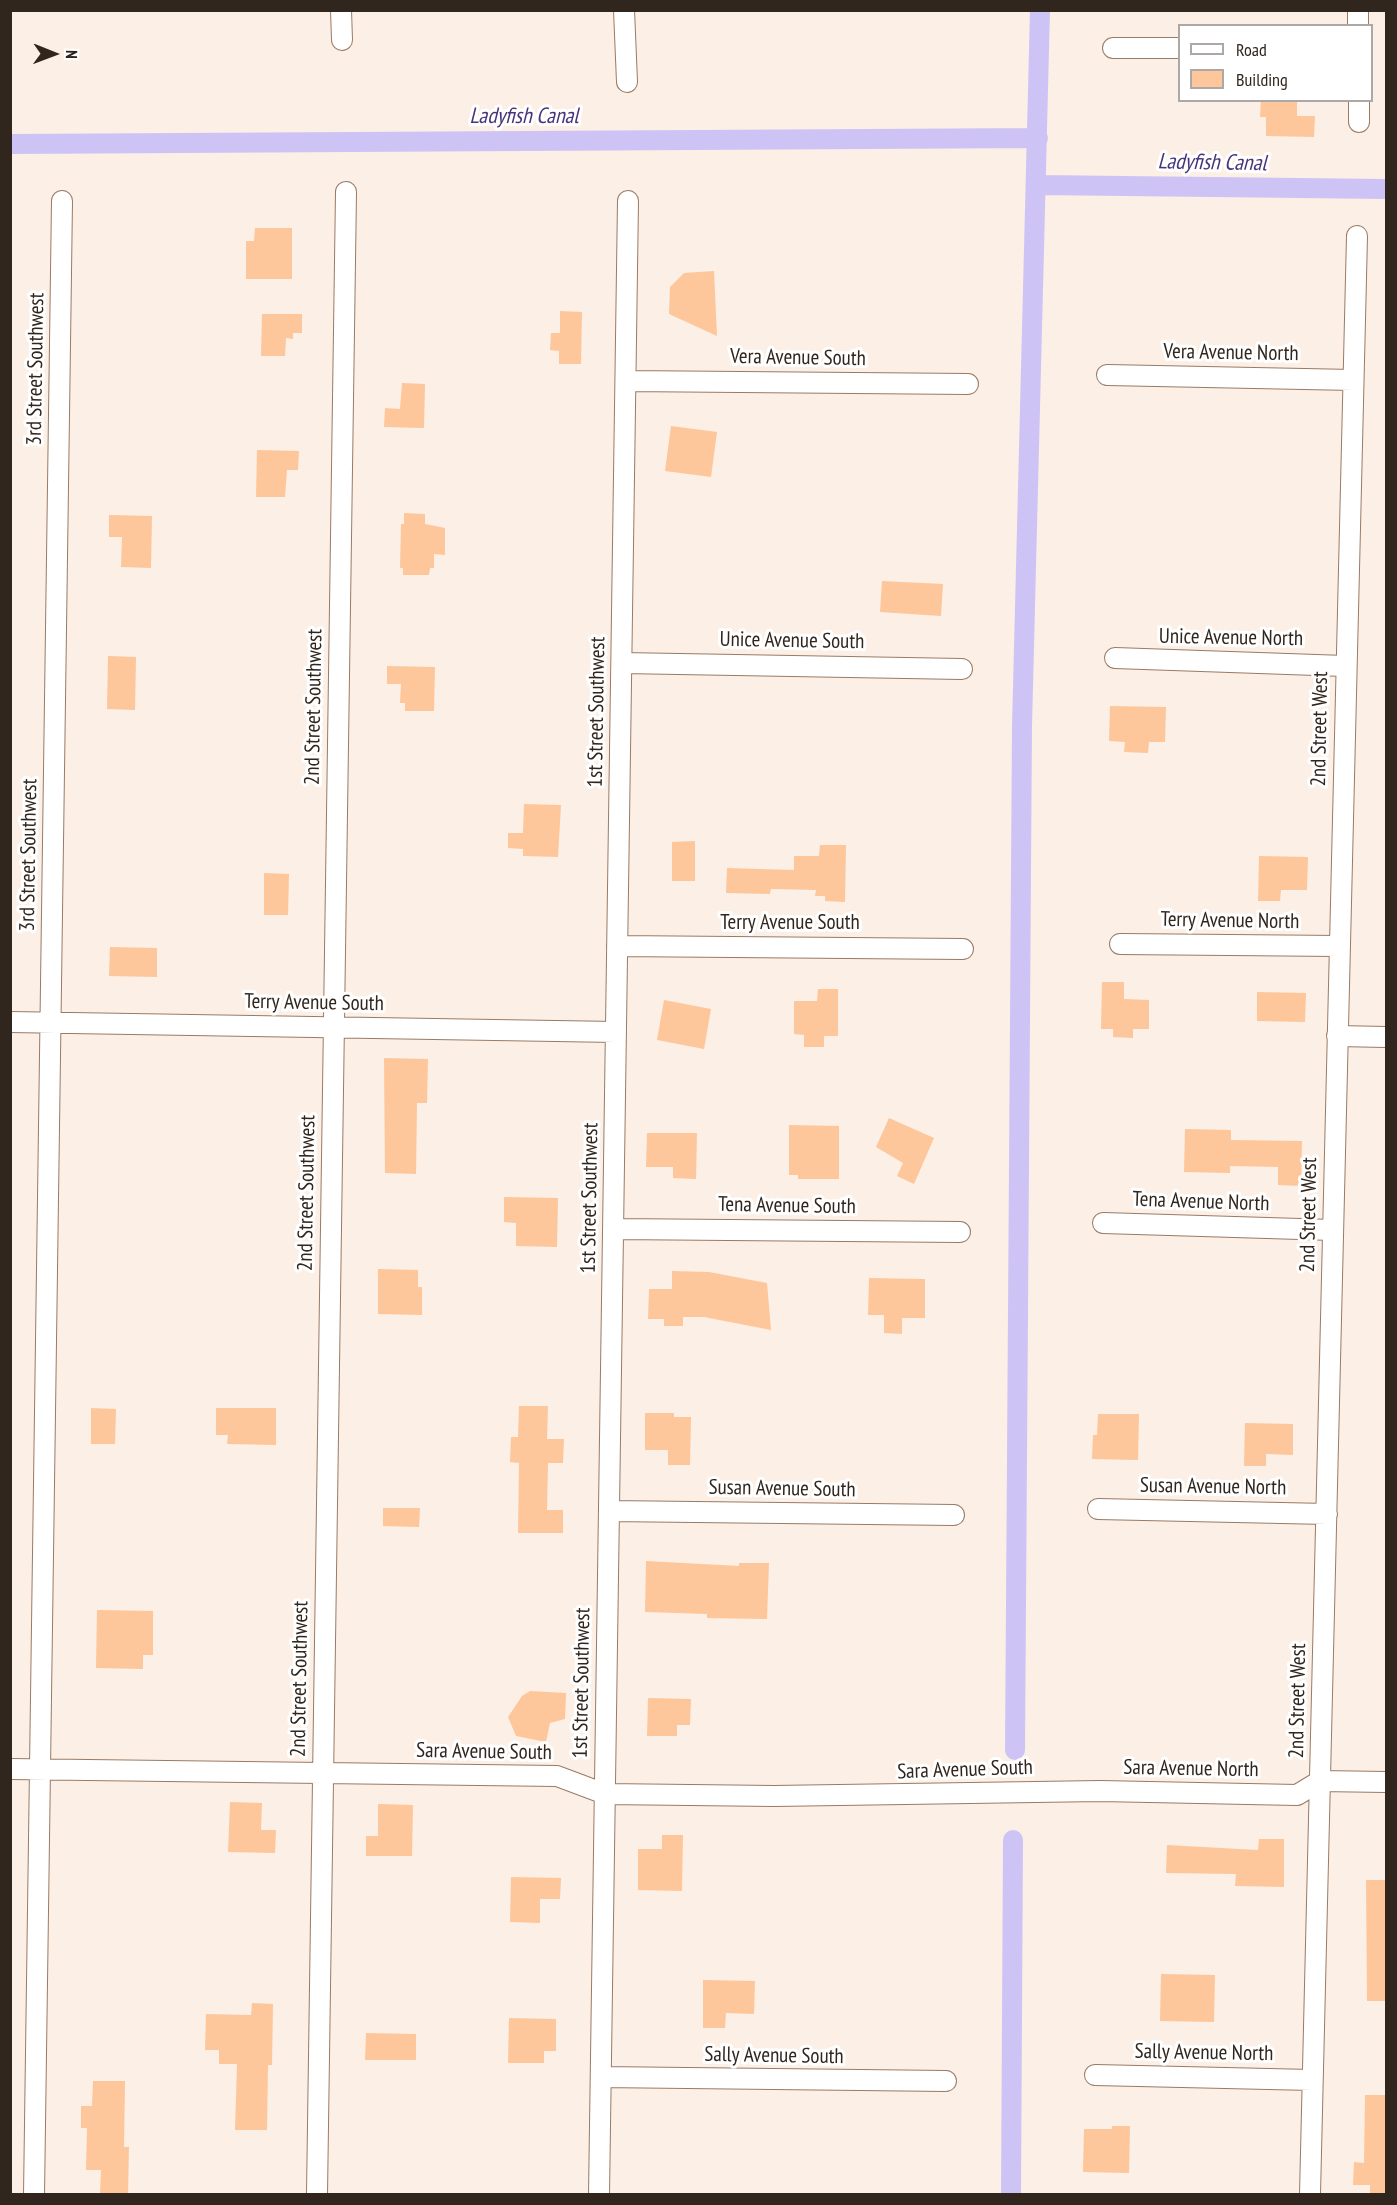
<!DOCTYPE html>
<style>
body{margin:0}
#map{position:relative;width:1397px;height:2205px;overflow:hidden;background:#fcefe5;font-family:"PT Sans Narrow",sans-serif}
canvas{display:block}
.frame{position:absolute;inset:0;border:12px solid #31261d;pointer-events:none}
.legend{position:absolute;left:1178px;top:24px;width:195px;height:78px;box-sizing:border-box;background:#fff;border:2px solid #ada8a5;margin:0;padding:8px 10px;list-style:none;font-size:18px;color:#31261d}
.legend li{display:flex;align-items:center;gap:12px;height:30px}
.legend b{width:30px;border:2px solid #ada8a5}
.north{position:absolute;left:24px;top:24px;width:60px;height:60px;-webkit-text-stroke:4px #fff;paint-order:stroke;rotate:91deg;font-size:16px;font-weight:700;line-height:24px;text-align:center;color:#31261d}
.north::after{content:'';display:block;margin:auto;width:21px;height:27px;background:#31261d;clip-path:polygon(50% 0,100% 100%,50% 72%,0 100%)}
</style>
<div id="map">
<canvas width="1397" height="2205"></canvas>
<div class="frame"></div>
<ul class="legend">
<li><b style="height:8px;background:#fff"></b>Road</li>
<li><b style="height:16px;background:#fec69b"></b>Building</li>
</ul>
<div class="north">N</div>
</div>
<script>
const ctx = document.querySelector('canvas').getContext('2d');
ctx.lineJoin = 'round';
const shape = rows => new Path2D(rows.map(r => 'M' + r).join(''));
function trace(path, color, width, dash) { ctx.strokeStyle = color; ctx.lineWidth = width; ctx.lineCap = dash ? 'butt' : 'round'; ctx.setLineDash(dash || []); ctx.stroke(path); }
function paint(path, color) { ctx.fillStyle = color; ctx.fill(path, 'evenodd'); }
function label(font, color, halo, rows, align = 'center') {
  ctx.font = font + ' "PT Sans Narrow",sans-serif'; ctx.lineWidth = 6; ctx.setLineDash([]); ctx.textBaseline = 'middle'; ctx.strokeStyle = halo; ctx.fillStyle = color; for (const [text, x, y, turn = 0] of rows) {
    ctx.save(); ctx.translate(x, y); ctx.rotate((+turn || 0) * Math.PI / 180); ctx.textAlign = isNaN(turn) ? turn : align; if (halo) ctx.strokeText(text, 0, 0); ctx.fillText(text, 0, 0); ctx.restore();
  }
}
trace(shape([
 [10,144,1038,138],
 [1037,185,1386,189],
 [1015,1750,1022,726,1040,10],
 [1011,2194,1013,1840]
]), '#cdc4f5', 20);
paint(shape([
 [1261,100,1297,100,1297,116,1315,116,1314,137,1266,136,1266,117,1260,117],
 [255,228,292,228,292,279,246,279,246,241,254,241],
 [714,271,717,336,669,314,670,287,684,273],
 [560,311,582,312,581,364,559,364,559,351,550,350,551,333,560,333],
 [262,314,302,314,302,333,293,333,293,339,286,338,285,356,261,356],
 [402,383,425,384,424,428,384,427,385,408,400,409],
 [671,426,717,432,711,477,665,471],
 [257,450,299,451,298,470,287,470,285,497,256,497],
 [404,513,425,514,425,524,445,528,445,555,434,554,434,568,430,568,429,575,403,575,403,568,400,568,401,524,404,524],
 [109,515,152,516,151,568,121,567,122,537,109,537],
 [882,581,943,584,941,616,880,612],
 [108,656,136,657,135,710,107,709],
 [387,666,435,667,434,711,405,711,405,703,400,703,401,684,387,684],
 [1110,706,1166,707,1165,742,1149,742,1148,753,1124,752,1125,742,1109,741],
 [524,804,561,805,558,857,523,856,523,849,508,848,508,833,523,833],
 [695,841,695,881,672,881,672,842],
 [820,845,846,845,845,902,825,901,825,896,815,896,816,890,771,889,770,894,726,893,727,868,794,870,794,856,819,856],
 [1259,856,1308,857,1307,890,1281,890,1280,901,1258,901],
 [264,873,289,874,288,915,264,915],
 [110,947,157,948,157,977,109,976],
 [1102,982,1124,982,1124,999,1149,1000,1149,1029,1133,1029,1133,1038,1113,1037,1113,1029,1101,1029],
 [818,989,838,989,838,1036,824,1036,824,1047,804,1047,804,1035,794,1034,794,1001,817,1001],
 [1257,992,1306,993,1305,1022,1257,1021],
 [664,1000,711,1009,704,1049,657,1040],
 [384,1058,428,1059,427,1103,417,1103,416,1174,385,1173],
 [889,1118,934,1138,914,1184,897,1176,903,1163,876,1147],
 [789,1125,839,1126,839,1179,798,1179,798,1175,789,1175],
 [1185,1129,1231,1130,1231,1140,1302,1141,1301,1186,1278,1185,1278,1167,1230,1166,1230,1173,1184,1172],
 [647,1133,697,1133,696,1179,673,1178,673,1167,646,1167],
 [504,1197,558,1198,557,1247,516,1246,516,1223,504,1222],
 [378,1269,418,1270,418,1287,422,1287,422,1315,378,1314],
 [672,1271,709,1272,767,1283,771,1330,704,1317,683,1317,683,1326,664,1326,664,1319,648,1319,649,1289,672,1289],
 [869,1278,925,1279,925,1318,902,1318,902,1334,884,1333,884,1315,868,1315],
 [519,1406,548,1406,547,1439,564,1439,563,1463,548,1463,547,1510,563,1510,563,1533,518,1533,519,1463,510,1462,511,1437,518,1437],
 [91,1408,116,1409,115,1444,91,1444],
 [216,1408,276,1408,276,1445,227,1444,228,1435,216,1435],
 [645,1413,674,1413,674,1417,691,1417,690,1465,668,1465,668,1450,645,1450],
 [1098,1414,1139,1414,1138,1460,1092,1459,1093,1435,1097,1435],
 [1245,1423,1293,1424,1293,1455,1266,1454,1266,1466,1244,1466],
 [383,1508,420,1508,419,1527,383,1526],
 [646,1561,739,1566,739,1563,769,1563,767,1619,707,1618,707,1614,645,1612],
 [97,1610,153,1611,153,1655,143,1655,143,1669,96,1668],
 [530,1691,566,1693,565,1719,550,1723,546,1742,516,1736,508,1717,522,1696],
 [648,1698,691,1699,690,1725,677,1725,677,1736,647,1736],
 [230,1802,262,1803,261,1830,276,1830,275,1853,228,1852],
 [378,1804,413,1805,412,1856,366,1856,366,1836,378,1836],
 [662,1835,683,1835,682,1891,638,1890,638,1849,662,1849],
 [1259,1839,1284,1839,1284,1887,1235,1886,1236,1874,1166,1873,1167,1845,1258,1850],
 [511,1877,561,1878,560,1899,540,1899,540,1923,510,1922],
 [1366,1880,1386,1880,1386,2001,1367,2001],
 [1161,1974,1215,1975,1214,2022,1160,2021],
 [703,1980,755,1981,754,2014,726,2013,725,2028,703,2028],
 [252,2003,273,2004,272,2065,268,2065,267,2130,235,2130,237,2064,219,2064,219,2050,205,2050,206,2014,251,2015],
 [509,2018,556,2019,556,2051,544,2051,544,2063,508,2063],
 [366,2033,416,2034,416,2060,365,2060],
 [93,2081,125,2081,124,2147,129,2147,128,2194,100,2194,101,2170,86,2170,87,2128,81,2128,81,2106,92,2106],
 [1365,2095,1386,2095,1386,2194,1370,2194,1370,2185,1353,2185,1354,2162,1364,2163],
 [1112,2126,1130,2126,1129,2173,1083,2172,1084,2129,1112,2129]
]), '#fec69b');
const minor = shape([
 [341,10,342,40],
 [624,10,627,82],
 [1358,26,1358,10],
 [1113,48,1180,48],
 [1359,100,1359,122],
 [1107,375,1353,380],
 [626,381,968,384],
 [1115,658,1345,666],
 [622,663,962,669],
 [1120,944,1339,946],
 [617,946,963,949],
 [10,1022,616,1032],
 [1337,1036,1386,1037],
 [1103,1223,1333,1230],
 [614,1229,960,1232],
 [1098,1509,1327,1514],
 [609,1511,954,1515],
 [10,1769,557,1776,605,1794,774,1796,1100,1791,1297,1795,1320,1781,1386,1782],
 [1095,2075,1312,2080],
 [601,2077,946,2081],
 [34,2194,62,201],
 [317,2194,346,192],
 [599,2194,628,201],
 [1310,2194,1357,236]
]);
trace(minor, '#987b66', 22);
trace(minor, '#fff', 20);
label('21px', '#31261d', '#fff', [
 ["Vera Avenue North",1231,353,1],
 ["Vera Avenue South",798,358,1],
 ["3rd Street Southwest",36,369,-89],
 ["Unice Avenue North",1231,638,1],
 ["Unice Avenue South",792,641,1],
 ["2nd Street Southwest",314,707,-89],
 ["1st Street Southwest",597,712,-89],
 ["2nd Street West",1320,729,-89],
 ["3rd Street Southwest",29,855,-89],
 ["Terry Avenue North",1230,921,1],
 ["Terry Avenue South",790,923],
 ["Terry Avenue South",314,1003,1],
 ["2nd Street Southwest",307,1193,-89],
 ["1st Street Southwest",590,1198,-89],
 ["Tena Avenue North",1201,1202,2],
 ["Tena Avenue South",787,1206,1],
 ["2nd Street West",1309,1215,-89],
 ["Susan Avenue North",1213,1487,1],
 ["Susan Avenue South",782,1489,1],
 ["2nd Street Southwest",300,1679,-89],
 ["1st Street Southwest",582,1683,-89],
 ["2nd Street West",1298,1701,-89],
 ["Sara Avenue South",484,1752,1],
 ["Sara Avenue North",1191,1769,1],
 ["Sara Avenue South",965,1770,-2],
 ["Sally Avenue North",1204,2053,1],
 ["Sally Avenue South",774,2056,1]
]);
label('italic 22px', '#48347b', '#fff', [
 ["Ladyfish Canal",524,117],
 ["Ladyfish Canal",1212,163,1]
]);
</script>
